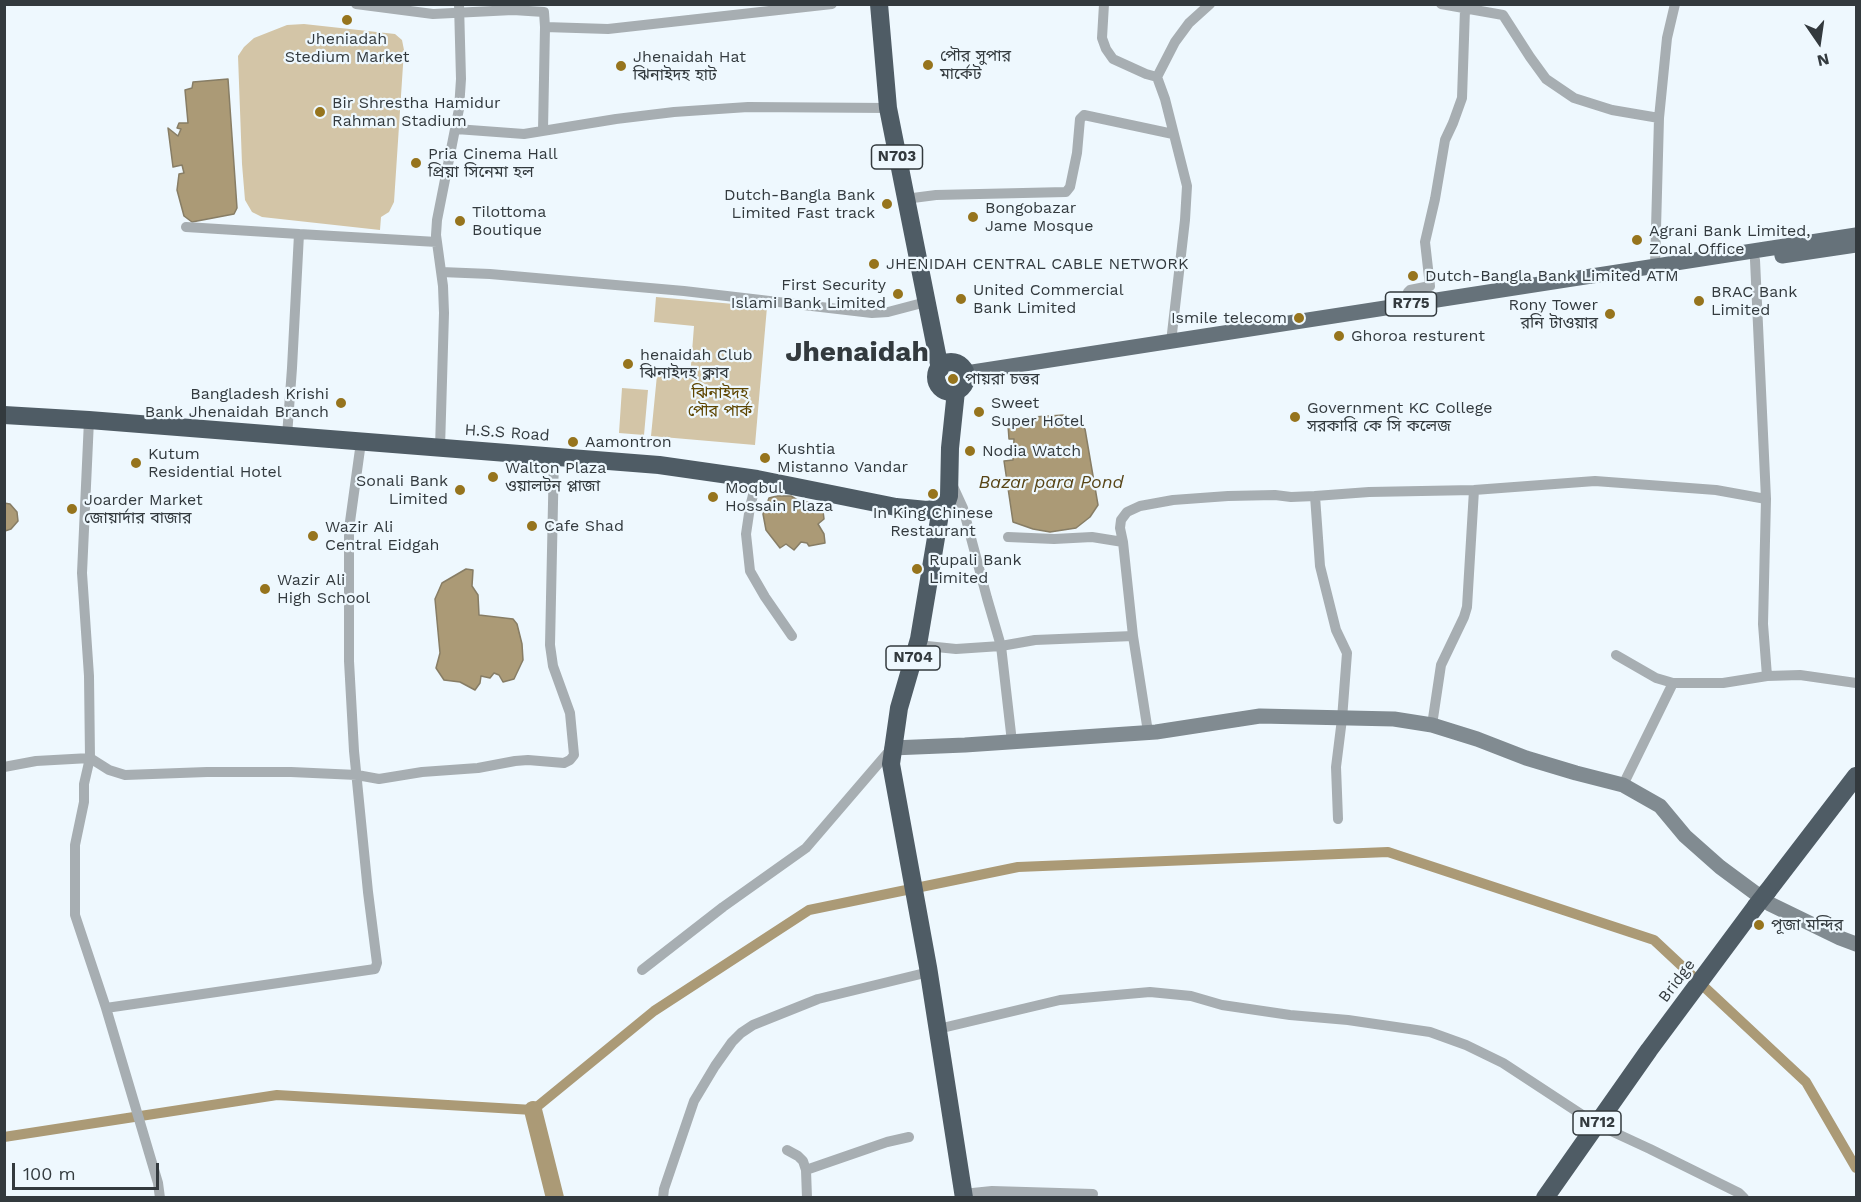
<!DOCTYPE html>
<meta charset="utf-8">
<style>
body{margin:0}
#map{position:relative;width:1861px;height:1202px;overflow:hidden;background:#eef8fe;font-family:"Work Sans",sans-serif}
canvas{display:block}
.frame{position:absolute;inset:0;border:6px solid #333a3e;pointer-events:none}
.north{position:absolute;left:1789px;top:12px;width:60px;height:60px;-webkit-text-stroke:4px #eef8fe;paint-order:stroke;rotate:167deg;font-size:16px;font-weight:700;line-height:24px;text-align:center;color:#333a3e}
.north::after{content:'';display:block;margin:auto;width:21px;height:27px;background:#333a3e;clip-path:polygon(50% 0,100% 100%,50% 72%,0 100%)}
.scale{position:absolute;left:12px;top:1163px;width:147px;height:27px;box-sizing:border-box;border:3px solid #333a3e;border-top:0;padding-left:8px;font-size:18px;line-height:21px;white-space:nowrap;color:#333a3e;-webkit-text-stroke:4px #eef8fe;paint-order:stroke}
</style>
<div id="map">
<canvas width="1861" height="1202"></canvas>
<div class="frame"></div>
<div class="north">N</div>
<div class="scale">100 m</div>
</div>
<script>
const ctx = document.querySelector('canvas').getContext('2d');
ctx.lineJoin = 'round';
function paint(path, color) { ctx.fillStyle = color; ctx.fill(path, 'evenodd'); }
const shape = rows => new Path2D(rows.map(r => 'M' + r).join(''));
function trace(path, color, width, dash) { ctx.strokeStyle = color; ctx.lineWidth = width; ctx.lineCap = dash ? 'butt' : 'round'; ctx.setLineDash(dash || []); ctx.stroke(path); }
function label(font, color, halo, rows, align = 'center') {
  ctx.font = font + ' "Work Sans","Noto Sans Bengali",sans-serif'; ctx.lineWidth = 4.5; ctx.setLineDash([]); ctx.textBaseline = 'middle'; ctx.strokeStyle = halo; ctx.fillStyle = color; for (const [text, x, y, turn = 0] of rows) {
    ctx.save(); ctx.translate(x, y); ctx.rotate((+turn || 0) * Math.PI / 180); ctx.textAlign = isNaN(turn) ? turn : align; if (halo) ctx.strokeText(text, 0, 0); ctx.fillText(text, 0, 0); ctx.restore();
  }
}
paint(shape([
 [304,24,395,34,402,40,404,50,394,202,389,212,381,217,380,230,262,217,252,212,245,200,242,164,238,56,244,47,254,38,287,25],
 [656,297,767,307,755,445,651,436,657,375,690,378,694,326,654,322],
 [622,388,648,390,644,435,619,433]
]), '#d3c5a7');
const water = shape([
 [228,79,237,208,234,214,192,222,184,216,177,190,179,174,184,173,182,165,173,167,168,128,178,136,181,129,177,128,179,123,188,123,185,90,192,88,193,82,228,79],
 [1064,415,1085,429,1098,505,1090,517,1076,528,1050,532,1033,529,1013,522,1004,461,1013,460,1014,439,1009,439,1008,425,1033,417,1064,415],
 [777,496,791,496,799,501,808,502,815,508,823,511,824,519,818,524,824,534,825,543,809,546,807,543,801,542,794,550,786,544,780,548,766,530,763,514,769,498,777,496],
 [4,503,10,504,17,512,18,521,11,529,5,531,4,503],
 [466,569,473,570,472,586,478,595,479,615,513,619,517,624,522,644,523,660,514,679,503,682,499,675,494,673,490,678,481,676,480,683,475,690,460,682,444,680,436,668,440,653,435,599,442,583,466,569]
]);
paint(water, '#ab9a76');
trace(water, '#877d65', 1.5);
trace(shape([
 [4,1137,277,1095,533,1110,654,1011,809,910,1018,867,1388,852,1654,940,1806,1082,1856,1168]
]), '#ab9a76', 10);
trace(shape([
 [533,1110,555,1198]
]), '#ab9a76', 18);
trace(shape([
 [356,4,433,14,513,10,544,12,545,27,608,29,832,4],
 [1104,4,1102,38,1106,49,1113,59,1146,74,1157,77,1165,99,1187,186,1185,220,1171,342],
 [1441,4,1503,15,1530,57,1546,79,1574,98,1612,110,1659,118],
 [1157,77,1175,42,1189,23,1210,4],
 [456,129,524,134,616,119,674,112,748,107,888,108],
 [543,130,545,27],
 [905,199,936,195,1066,192,1070,187,1077,153,1080,119,1084,115,1173,134],
 [186,227,299,234],
 [1755,260,1766,499,1763,624,1767,676],
 [1655,266,1659,118,1667,38,1675,4],
 [441,272,490,274,684,291,872,313,888,312,926,302],
 [1409,304,1408,292,1410,290,1430,286,1425,242,1435,199,1445,140,1453,123,1462,98,1465,9],
 [287,436,292,368,299,234,437,242],
 [440,448,444,313,443,286,436,235,437,220,459,109,461,79,459,4],
 [757,479,750,507,746,534,750,571,765,597,792,636],
 [952,484,963,508,987,598,1001,646,1012,742],
 [1315,496,1369,492,1474,490,1595,481,1716,490,1766,499],
 [1008,537,1054,539,1092,537,1123,542,1133,636,1148,732],
 [1123,542,1120,528,1121,520,1127,512,1140,506,1173,500,1228,496,1275,495,1291,497,1315,496,1320,566,1336,630,1347,653,1342,719,1336,767,1338,819],
 [917,645,956,649,1001,646,1035,640,1133,636],
 [1616,655,1656,678,1673,683,1723,683,1767,676,1800,675,1856,683],
 [1432,725,1441,665,1464,617,1467,607,1474,490],
 [4,767,36,761,90,758,89,676,82,573,89,420],
 [1623,785,1673,683],
 [642,970,723,907,806,848,891,749],
 [106,1008,375,969,377,963,368,892,354,751,349,661,349,529,361,442],
 [938,1029,1060,1000,1150,992,1191,996,1222,1005,1290,1015,1348,1020,1430,1032,1466,1045,1503,1063,1596,1124,1650,1149,1739,1193,1744,1198],
 [787,1150,798,1156,803,1161,806,1170,807,1198],
 [806,1170,887,1142,909,1137],
 [963,1194,992,1191,1093,1194],
 [160,1198,158,1183,106,1008,75,915,75,845,84,802,84,784,90,758,109,770,125,775,207,772,291,772,357,775,379,779,422,772,478,768,515,761,528,760,564,763,570,760,574,755,570,713,553,666,550,645,554,456],
 [663,1198,664,1189,694,1101,715,1066,732,1042,741,1033,753,1025,818,999,929,972]
]), '#a7aeb2', 10);
trace(shape([
 [892,748,965,745,1156,732,1260,716,1394,719,1432,725,1477,739,1526,758,1576,773,1623,785,1660,806,1685,836,1720,867,1770,904,1840,938,1856,944]
]), '#818b91', 15);
trace(shape([
 [1782,256,1856,245],
 [966,373,1856,235]
]), '#66727a', 15);
trace(shape([
 [879,4,888,108,940,369],
 '936 377a15 15 0 1 1 30 0a15 15 0 1 1-30 0Z',
 [4,415,89,420,659,465,757,479,896,507,927,510,941,508,947,502,949,496,950,448,956,391],
 [941,508,919,639,899,708,891,764,928,967,964,1198],
 [1767,892,1856,776],
 [1545,1198,1649,1050,1756,906]
]), '#4f5c65', 18);
trace(shape([
 [1756,906,1767,892]
]), '#4f5c65', 18);
for (const [x, y, r, color] of [
 [347,20,6,"#96741d"],
 [928,65,6,"#96741d"],
 [621,66,6,"#96741d"],
 [320,112,6,"#96741d"],
 [416,163,6,"#96741d"],
 [887,204,6,"#96741d"],
 [973,217,6,"#96741d"],
 [460,221,6,"#96741d"],
 [1637,240,6,"#96741d"],
 [874,264,6,"#96741d"],
 [1413,276,6,"#96741d"],
 [898,294,6,"#96741d"],
 [961,299,6,"#96741d"],
 [1699,301,6,"#96741d"],
 [1610,314,6,"#96741d"],
 [1299,318,6,"#96741d"],
 [1339,336,6,"#96741d"],
 [628,364,6,"#96741d"],
 [953,379,6,"#96741d"],
 [341,403,6,"#96741d"],
 [979,412,6,"#96741d"],
 [1295,417,6,"#96741d"],
 [573,442,6,"#96741d"],
 [970,451,6,"#96741d"],
 [765,458,6,"#96741d"],
 [136,463,6,"#96741d"],
 [493,477,6,"#96741d"],
 [460,490,6,"#96741d"],
 [933,494,6,"#96741d"],
 [713,497,6,"#96741d"],
 [72,509,6,"#96741d"],
 [532,526,6,"#96741d"],
 [313,536,6,"#96741d"],
 [917,569,6,"#96741d"],
 [265,589,6,"#96741d"],
 [1759,925,6,"#96741d"]
]) { const dot = new Path2D(); dot.arc(x, y, r, 0, 2 * Math.PI); ctx.fillStyle = color; ctx.fill(dot); trace(dot, '#eef8fe', 2); }
for (const [x, y, w] of [
 [897,157,51],
 [1411,304,51],
 [913,658,54],
 [1597,1123,48]
]) { const box = new Path2D(); box.roundRect(x - w / 2, y - 12, w, 24, 4.5); ctx.fillStyle = '#eef8fe'; ctx.fill(box); trace(box, '#333a3e', 1.5); }
label('bold 15px', '#333a3e', null, [
 ["N703",897,157],
 ["R775",1411,304],
 ["N704",913,658],
 ["N712",1597,1123]
]);
label('16px', '#333a3e', '#eef8fe', [
 ["Jheniadah",347,39,"center"],
 ["Stedium Market",347,57,"center"],
 ["পৌর সুপার",940,56],
 ["মার্কেট",940,74],
 ["Jhenaidah Hat",633,57],
 ["ঝিনাইদহ হাট",633,75],
 ["Bir Shrestha Hamidur",332,103],
 ["Rahman Stadium",332,121],
 ["Pria Cinema Hall",428,154],
 ["প্রিয়া সিনেমা হল",428,172],
 ["Dutch-Bangla Bank",875,195,"right"],
 ["Limited Fast track",875,213,"right"],
 ["Bongobazar",985,208],
 ["Jame Mosque",985,226],
 ["Tilottoma",472,212],
 ["Boutique",472,230],
 ["Agrani Bank Limited,",1649,231],
 ["Zonal Office",1649,249],
 ["JHENIDAH CENTRAL CABLE NETWORK",886,264],
 ["Dutch-Bangla Bank Limited ATM",1425,276],
 ["First Security",886,285,"right"],
 ["Islami Bank Limited",886,303,"right"],
 ["United Commercial",973,290],
 ["Bank Limited",973,308],
 ["BRAC Bank",1711,292],
 ["Limited",1711,310],
 ["Rony Tower",1598,305,"right"],
 ["রনি টাওয়ার",1598,323,"right"],
 ["Ismile telecom",1287,318,"right"],
 ["Ghoroa resturent",1351,336],
 ["henaidah Club",640,355],
 ["ঝিনাইদহ ক্লাব",640,373],
 ["পায়রা চত্তর",965,379],
 ["Bangladesh Krishi",329,394,"right"],
 ["Bank Jhenaidah Branch",329,412,"right"],
 ["Sweet",991,403],
 ["Super Hotel",991,421],
 ["Government KC College",1307,408],
 ["সরকারি কে সি কলেজ",1307,426],
 ["Aamontron",585,442],
 ["Kushtia",777,449],
 ["Mistanno Vandar",777,467],
 ["Nodia Watch",982,451],
 ["Kutum",148,454],
 ["Residential Hotel",148,472],
 ["Walton Plaza",505,468],
 ["ওয়ালটন প্লাজা",505,486],
 ["Sonali Bank",448,481,"right"],
 ["Limited",448,499,"right"],
 ["Moqbul",725,488],
 ["Hossain Plaza",725,506],
 ["Joarder Market",84,500],
 ["জোয়ার্দার বাজার",84,518],
 ["In King Chinese",933,513,"center"],
 ["Restaurant",933,531,"center"],
 ["Cafe Shad",544,526],
 ["Wazir Ali",325,527],
 ["Central Eidgah",325,545],
 ["Rupali Bank",929,560],
 ["Limited",929,578],
 ["Wazir Ali",277,580],
 ["High School",277,598],
 ["পূজা মন্দির",1771,925]
], 'left');
label('16px', '#5e4500', '#eef8fe', [
 ["ঝিনাইদহ",720,393],
 ["পৌর পার্ক",720,411]
]);
label('16px', '#333a3e', '#eef8fe', [
 ["H.S.S Road",507,433,4],
 ["Bridge",1677,981,-53]
]);
label('italic 18px', '#574416', '#eef8fe', [
 ["Bazar para Pond",1051,483]
]);
label('bold 28px', '#333a3e', '#eef8fe', [
 ["Jhenaidah",857,353]
]);
</script>
